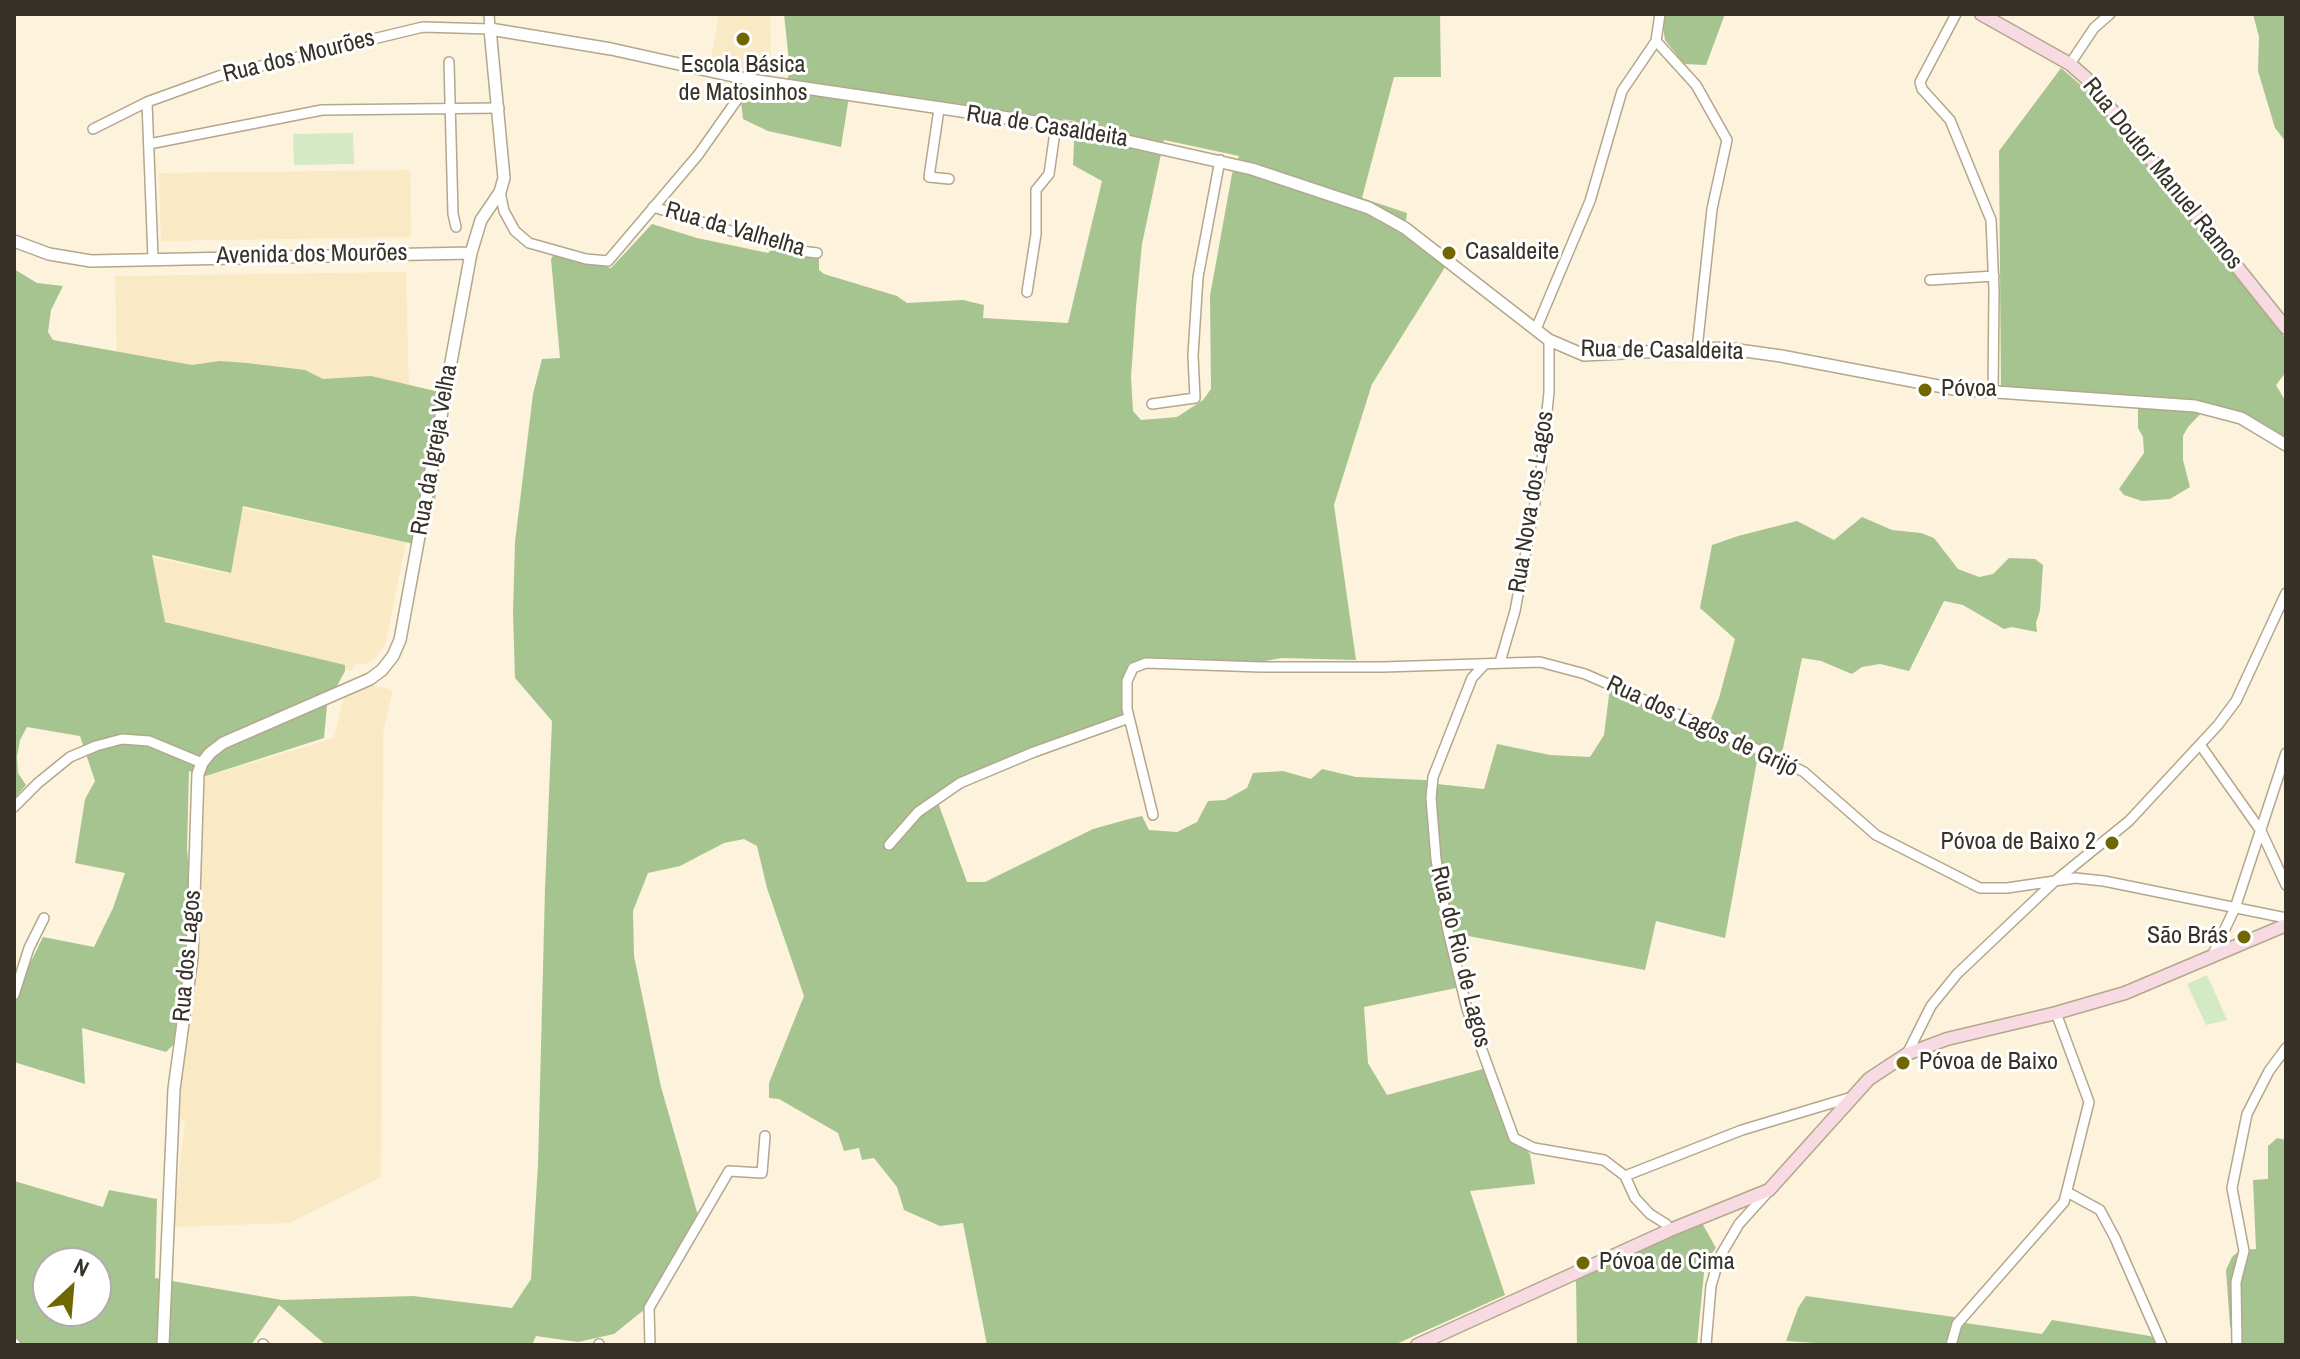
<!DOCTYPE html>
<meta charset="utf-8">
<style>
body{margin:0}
#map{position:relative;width:2300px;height:1359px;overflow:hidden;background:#fdf2dc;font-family:"Archivo Narrow",sans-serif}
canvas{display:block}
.frame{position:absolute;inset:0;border:16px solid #373227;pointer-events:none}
.north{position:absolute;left:32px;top:1247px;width:80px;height:80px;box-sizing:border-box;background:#fff;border:2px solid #afada9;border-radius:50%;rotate:26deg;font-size:22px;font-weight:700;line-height:32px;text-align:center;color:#373227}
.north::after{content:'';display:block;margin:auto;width:28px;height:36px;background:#716700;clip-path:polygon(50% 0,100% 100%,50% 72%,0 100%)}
</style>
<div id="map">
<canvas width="2300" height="1359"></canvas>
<div class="frame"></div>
<div class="north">N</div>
</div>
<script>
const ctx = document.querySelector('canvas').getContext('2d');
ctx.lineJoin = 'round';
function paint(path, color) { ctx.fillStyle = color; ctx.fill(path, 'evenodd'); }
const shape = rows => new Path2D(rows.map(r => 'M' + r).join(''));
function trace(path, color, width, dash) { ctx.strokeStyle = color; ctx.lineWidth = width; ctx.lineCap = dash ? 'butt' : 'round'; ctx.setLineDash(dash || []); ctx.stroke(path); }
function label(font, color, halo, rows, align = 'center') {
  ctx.font = font + ' "Archivo Narrow",sans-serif'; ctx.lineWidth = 6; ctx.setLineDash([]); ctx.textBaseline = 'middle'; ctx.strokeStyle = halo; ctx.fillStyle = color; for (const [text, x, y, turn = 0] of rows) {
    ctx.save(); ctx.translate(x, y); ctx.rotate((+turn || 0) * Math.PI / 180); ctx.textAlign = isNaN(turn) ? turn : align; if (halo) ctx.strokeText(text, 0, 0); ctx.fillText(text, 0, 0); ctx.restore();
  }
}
paint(shape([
 [719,14,770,14,771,77,710,64],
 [410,170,411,237,161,241,159,173],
 [406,272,409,392,117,363,115,276],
 [243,508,406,542,386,643,375,658,365,664,354,664,352,671,29,585,32,530,228,574],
 [372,685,393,690,383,733,381,1177,289,1223,173,1227,185,1122,178,1117,184,1048,197,963,205,777,334,738,344,698]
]), '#f9e9c5');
paint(shape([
 [353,133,354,164,294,165,293,134],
 [2207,975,2227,1020,2206,1025,2187,984]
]), '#d3eac4');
paint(shape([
 [784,14,1440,14,1441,77,1394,77,1362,198,1407,213,1404,233,1447,264,1372,384,1334,505,1356,660,1282,658,1253,663,1158,660,1129,663,1125,673,1124,716,1020,754,936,797,967,882,985,882,1093,829,1129,819,1142,816,1149,830,1177,832,1197,822,1208,801,1225,800,1247,788,1253,773,1283,771,1311,779,1322,769,1356,777,1425,780,1437,784,1484,789,1497,744,1550,755,1590,757,1604,735,1610,687,1706,732,1719,698,1735,639,1700,608,1712,545,1738,536,1797,521,1834,540,1862,517,1892,530,1921,533,1934,538,1958,569,1979,577,1993,574,2009,558,2035,559,2043,565,2040,610,2036,623,2037,632,2012,627,2004,629,1963,605,1944,601,1909,671,1880,664,1862,667,1852,674,1821,661,1802,658,1782,753,1760,744,1725,938,1656,921,1645,970,1458,934,1454,947,1456,988,1364,1007,1368,1063,1387,1095,1483,1069,1508,1130,1530,1154,1535,1184,1470,1191,1505,1295,1394,1345,987,1345,963,1223,940,1226,904,1210,897,1187,874,1158,862,1160,859,1148,844,1151,838,1133,779,1099,769,1098,769,1083,804,996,767,888,757,846,744,839,724,843,680,866,648,873,633,911,634,956,661,1087,699,1219,655,1301,614,1334,578,1342,536,1336,532,1345,326,1345,279,1305,251,1345,24,1345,16,1340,14,1343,14,1181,103,1207,109,1190,157,1199,155,1278,282,1300,413,1296,512,1308,531,1279,538,1165,545,889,552,721,515,678,513,613,515,542,533,394,542,359,560,358,551,259,554,254,611,268,652,224,697,238,768,253,773,248,819,258,819,270,824,274,897,296,907,303,963,300,984,305,983,318,1068,323,1102,181,1073,165,1075,121,905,96,850,90,841,147,768,131,743,119,741,102,756,86,788,78,790,71],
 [1164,140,1239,156,1232,174,1210,296,1211,389,1203,400,1177,417,1141,420,1133,411,1131,377,1136,307,1142,244],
 [48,1263,96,1263,96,1311,48,1311],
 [1661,14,1725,14,1706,65,1684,64,1665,40],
 [2253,14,2286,14,2286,142,2275,128,2258,71,2259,37],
 [2061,68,2104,105,2286,339,2286,372,2276,385,2286,402,2286,439,2264,424,2210,404,2188,427,2183,436,2183,460,2190,487,2170,499,2142,501,2124,495,2119,489,2144,453,2143,437,2138,428,2138,398,2001,387,1999,151],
 [14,269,37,283,63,286,51,310,48,332,53,340,192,365,220,361,247,363,305,370,323,379,371,376,448,394,448,412,433,515,415,538,414,544,243,506,231,573,152,555,165,622,345,665,345,671,327,705,324,738,206,776,189,771,187,848,192,909,175,1043,166,1052,82,1028,85,1084,14,1062,14,1002,17,990,43,937,94,947,113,908,125,873,75,863,85,799,95,781,80,736,27,727,20,740,17,757,18,773,26,785,14,799],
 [2277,1138,2286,1140,2286,1345,2239,1345,2230,1326,2226,1270,2232,1257,2240,1250,2256,1249,2253,1180,2268,1179,2268,1146],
 [1702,1223,1716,1248,1705,1262,1697,1345,1577,1345,1576,1279],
 [1806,1296,1954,1317,1965,1323,2042,1334,2052,1320,2150,1336,2167,1345,1846,1345,1786,1341,1798,1308]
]), '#a6c490');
const minor = shape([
 [1956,14,1920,82,1922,89,1950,120,1991,220,1994,290,1993,392],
 [1656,41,1696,85,1727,140,1712,209,1697,349],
 [449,62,453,214,456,227],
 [2070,64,2094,28,2110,14],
 [147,102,153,258],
 [939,109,929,177,949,179],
 [93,129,147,102,219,76,423,27,490,29,489,14],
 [149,144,322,110,499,108],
 [500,192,504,211,515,231,529,243,586,259,608,261,698,155,751,80],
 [653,207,793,250,817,253],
 [1930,280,1994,276],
 [1027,292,1036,234,1036,190,1049,174,1056,125],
 [1536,329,1590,201,1622,91,1656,41,1660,14],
 [1152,404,1195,398,1193,355,1198,277,1220,160],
 [1500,662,1515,611,1541,470,1549,392,1549,340],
 [1485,664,1472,678,1433,777,1431,798,1436,859,1448,931,1467,1009,1514,1138,1534,1148,1604,1160,1625,1176,1742,1130,1852,1097],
 [2201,746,2261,831,2286,885],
 [14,807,38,783,70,757,96,746,122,739,149,741,202,763],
 [1153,815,1127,709,1127,681,1133,668,1146,663,1261,667,1383,667,1540,662,1585,674,1775,757,1804,772,1876,835,1980,888,2007,888,2075,878,2104,881,2286,918],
 [889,845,918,812,960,783,1034,752,1129,718],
 [2212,956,2235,908,2286,753],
 [14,995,29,948,44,918],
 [1907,1054,1931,1006,1957,974,2055,881,2129,821,2218,725,2236,701,2286,593],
 [1625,1176,1635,1198,1650,1214,1666,1224,1670,1230],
 [2067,1192,2100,1210,2115,1238,2162,1345],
 [14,1343,16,1345],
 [263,1344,264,1345],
 [599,1345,599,1344],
 [650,1345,649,1308,729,1171,762,1173,765,1136],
 [1706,1345,1711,1286,1719,1258,1739,1224,1767,1193],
 [1951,1345,1957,1324,2064,1202,2089,1102,2056,1013],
 [2237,1345,2236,1282,2244,1251,2232,1188,2247,1114,2269,1071,2286,1048]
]);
const tertiary = shape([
 [14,241,49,254,91,261,471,253],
 [163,1345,174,1089,192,957,198,774,202,763,210,753,223,743,370,679,382,670,393,656,400,640,471,253,481,220,500,192,504,178,490,29,611,49,751,80,1056,125,1252,169,1369,208,1405,228,1549,340,1584,355,1724,348,1781,356,1954,389,2195,406,2241,418,2286,445]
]);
const secondary = shape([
 [1981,14,2070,64,2086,78,2286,328],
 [1417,1345,1670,1230,1769,1190,1869,1079,1907,1054,1947,1039,2056,1013,2125,993,2286,925]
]);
trace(minor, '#b3a78c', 12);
trace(tertiary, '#b3a78c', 14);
trace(secondary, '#b3a78c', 15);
trace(minor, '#fff', 9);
trace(tertiary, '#fff', 11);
trace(secondary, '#f8dbe2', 12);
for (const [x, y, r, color] of [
 [743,39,8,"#716700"],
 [1449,253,8,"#716700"],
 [1925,390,8,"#716700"],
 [2112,843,8,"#716700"],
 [2244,937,8,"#716700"],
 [1903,1063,8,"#716700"],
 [1583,1263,8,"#716700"]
]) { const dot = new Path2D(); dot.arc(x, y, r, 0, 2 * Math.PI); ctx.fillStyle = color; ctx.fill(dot); trace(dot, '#fff', 3); }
label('24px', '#373227', '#fff', [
 ["Rua dos Mourões",299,57,-14],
 ["Rua de Casaldeita",1047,127,9],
 ["Rua Doutor Manuel Ramos",2162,174,51],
 ["Rua da Valhelha",735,230,16],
 ["Avenida dos Mourões",312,255,-1],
 ["Rua de Casaldeita",1662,351,1],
 ["Rua da Igreja Velha",435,450,-80],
 ["Rua Nova dos Lagos",1532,502,-81],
 ["Rua dos Lagos de Grijó",1702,727,25],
 ["Rua dos Lagos",188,956,-85],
 ["Rua do Rio de Lagos",1460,957,76]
]);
label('24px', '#373227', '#fff', [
 ["Escola Básica",743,66,"center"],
 ["de Matosinhos",743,94,"center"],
 ["Casaldeite",1465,253],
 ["Póvoa",1941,390],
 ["Póvoa de Baixo 2",2096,843,"right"],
 ["São Brás",2228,937,"right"],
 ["Póvoa de Baixo",1919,1063],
 ["Póvoa de Cima",1599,1263]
], 'left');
</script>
